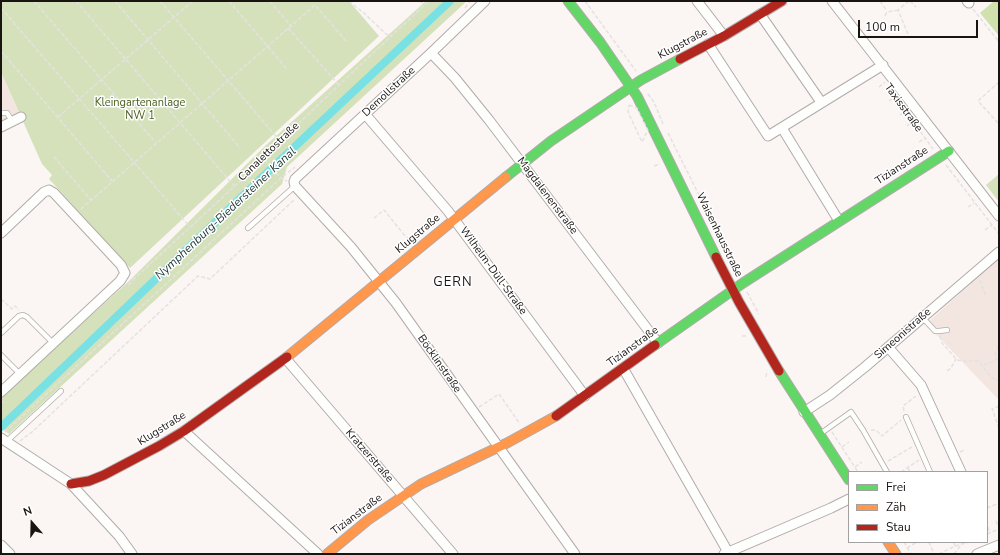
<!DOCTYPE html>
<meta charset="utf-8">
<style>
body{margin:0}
#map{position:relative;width:1000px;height:555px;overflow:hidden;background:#fbf6f4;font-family:"Nunito Sans",sans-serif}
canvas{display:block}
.frame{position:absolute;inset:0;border:2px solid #191412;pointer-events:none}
.legend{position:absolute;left:848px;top:471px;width:140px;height:72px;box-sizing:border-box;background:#fff;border:1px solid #a3a1a0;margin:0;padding:5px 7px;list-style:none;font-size:12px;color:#191412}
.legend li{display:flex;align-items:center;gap:8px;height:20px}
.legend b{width:20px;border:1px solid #a3a1a0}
.north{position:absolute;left:12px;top:503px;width:40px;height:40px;-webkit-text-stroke:3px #fff;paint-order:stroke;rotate:340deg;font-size:11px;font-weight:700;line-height:16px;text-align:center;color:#191412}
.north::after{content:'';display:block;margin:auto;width:14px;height:18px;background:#191412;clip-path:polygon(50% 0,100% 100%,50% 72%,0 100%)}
.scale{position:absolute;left:858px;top:20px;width:120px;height:18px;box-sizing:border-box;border:2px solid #191412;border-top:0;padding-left:5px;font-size:12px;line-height:14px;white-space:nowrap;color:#191412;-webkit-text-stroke:3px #fff;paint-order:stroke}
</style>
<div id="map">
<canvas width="1000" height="555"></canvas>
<div class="frame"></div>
<ul class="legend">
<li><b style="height:5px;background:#63d668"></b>Frei</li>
<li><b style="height:5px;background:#ff974d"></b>Zäh</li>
<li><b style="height:5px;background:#b3261e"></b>Stau</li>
</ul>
<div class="north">N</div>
<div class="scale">100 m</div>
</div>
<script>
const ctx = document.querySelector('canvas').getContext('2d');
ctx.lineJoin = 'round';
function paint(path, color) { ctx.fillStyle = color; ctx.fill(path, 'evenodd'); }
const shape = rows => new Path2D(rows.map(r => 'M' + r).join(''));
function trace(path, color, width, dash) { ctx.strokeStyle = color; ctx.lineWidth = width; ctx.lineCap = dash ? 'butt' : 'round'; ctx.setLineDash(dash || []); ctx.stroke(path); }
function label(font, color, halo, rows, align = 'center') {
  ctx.font = font + ' "Nunito Sans",sans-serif'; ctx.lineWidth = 3; ctx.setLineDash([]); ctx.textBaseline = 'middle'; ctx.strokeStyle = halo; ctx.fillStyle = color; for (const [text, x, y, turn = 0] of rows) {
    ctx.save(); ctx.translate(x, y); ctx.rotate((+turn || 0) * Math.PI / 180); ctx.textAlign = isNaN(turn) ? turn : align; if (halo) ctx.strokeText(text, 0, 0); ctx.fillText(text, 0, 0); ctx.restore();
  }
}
paint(shape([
 [1,72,19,113,1,121],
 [999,258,999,399,998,399,926,324]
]), '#f3e6e1');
paint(shape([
 [1,1,349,1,379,36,130,268,49,179,52,175,42,164,1,72],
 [426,1,467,1,287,167,282,184,9,434,1,428,1,397,128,282,265,146],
 [999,174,999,202,986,185]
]), '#d5e1bb');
paint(shape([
 [994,1,999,1,999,36,980,13]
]), '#d1e1ae');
trace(shape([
 [1,427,272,168,450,1]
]), '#79e1e3', 8);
const lane = shape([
 [1,113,7,113,12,121],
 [248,228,295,186],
 [923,318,935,331,939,331,947,330],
 [1,333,19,316,23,315,27,317,53,343],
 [1,355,20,374],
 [906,417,930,472],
 [820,434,851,412,863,430,887,472],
 [7,441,61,391]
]);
const street = shape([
 [485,1,431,53,295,179,294,182,295,186,351,247,396,303,575,554],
 [697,1,724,36],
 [832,1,999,216],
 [967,1,969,3],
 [760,14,821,102],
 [708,44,768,136,883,65],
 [431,53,455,78,489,120,658,343],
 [365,114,448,211,585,396],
 [1,127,21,117],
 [782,128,839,221],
 [1,233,44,192,49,190,54,193,121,265,125,273,120,281,1,392],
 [888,347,921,385,961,472],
 [286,359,453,554],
 [623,368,728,552],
 [804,412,830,395,865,367,999,252],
 [184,431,318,554],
 [1,438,71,484,119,536,132,554],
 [1,545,10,554],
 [724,554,831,508,849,499],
 [977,554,999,545]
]);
const fast = shape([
 [568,1,600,42,637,96,716,257],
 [506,177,551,141,641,80,680,59],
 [655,345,743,283,949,151],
 [779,371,849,480]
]);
const slow = shape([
 [287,357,506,177],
 [888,542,896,554],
 [327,554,368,520,421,484,507,443,556,416]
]);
const jam = shape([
 [680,59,724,36,782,1],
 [716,257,739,302,779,371],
 [556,416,655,345],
 [71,484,89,481,104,475,159,446,184,431,287,357]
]);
trace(lane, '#b1acaa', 6);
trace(street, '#b1acaa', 11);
trace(fast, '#b1acaa', 11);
trace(slow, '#b1acaa', 11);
trace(jam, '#b1acaa', 11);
trace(shape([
 [34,1,156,143],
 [76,1,234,186],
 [115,1,240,148],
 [160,1,280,141],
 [229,1,286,68],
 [270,1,291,26],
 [349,1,365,14,386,34,392,36],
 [419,1,425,4],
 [585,1,636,71],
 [880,1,887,11],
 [910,1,916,7],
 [1,8,190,227],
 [465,8,470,1],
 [973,9,999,42],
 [885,16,887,12,898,10],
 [288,28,339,85],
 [908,34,898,10,909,1],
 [1,51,112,181],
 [999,82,978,101,999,124],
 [879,87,885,82],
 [648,94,654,102,663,124],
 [889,101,895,97],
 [629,105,637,108,648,130,642,142,628,112,629,105],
 [900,115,906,111],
 [58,117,193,1],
 [910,117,933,149],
 [907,126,913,121],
 [668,133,739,275],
 [919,142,925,138],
 [54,157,91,200],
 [264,159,281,178,287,181],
 [946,165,999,234],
 [654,166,660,164],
 [968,207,974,203],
 [81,209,315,5,347,42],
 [374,218,384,210,410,242],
 [985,230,992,225],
 [132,278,135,278,264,159,280,141,341,83,429,1],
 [980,280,986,297],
 [128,285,135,278],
 [747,292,758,312,758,314],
 [1,299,12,309,15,306,19,310],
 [742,336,748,336],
 [940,336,942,343,957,360,962,361,979,361,989,375,994,379,999,381],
 [996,361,995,354,998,349,997,345],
 [984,365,999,359],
 [947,371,951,368,956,359],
 [766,377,767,371],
 [1,404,5,400],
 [999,406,992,409,999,428],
 [479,407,499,394,520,424],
 [904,411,903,406,916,396],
 [871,430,876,430,882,436,901,420],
 [5,432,281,178,295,167],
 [832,432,858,472],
 [20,441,32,432,198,276,210,279,295,199],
 [842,447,849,442],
 [960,452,964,450],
 [888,461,912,447],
 [855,467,862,462],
 [908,468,910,472],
 [901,472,919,460],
 [987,508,999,503],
 [996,521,999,528],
 [988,527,990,533],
 [987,534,999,529],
 [904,542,911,554],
 [929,542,934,554],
 [954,542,955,546],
 [907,548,917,542],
 [939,554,955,546,969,542],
 [954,554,961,545]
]), '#e4e2e1', 1.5, [4, 2]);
trace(lane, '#fefefd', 4.5);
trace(street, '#fefefd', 9);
trace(fast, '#63d668', 9);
trace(slow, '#ff974d', 9);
trace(jam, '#b3261e', 9);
label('11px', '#191412', '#fff', [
 ["Klugstraße",683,44,-28],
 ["Demollstraße",389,92,-43],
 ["Taxisstraße",903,108,54],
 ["Canalettostraße",269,152,-44],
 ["Tizianstraße",902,166,-33],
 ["Magdalenenstraße",547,196,53],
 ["Klugstraße",418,234,-40],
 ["Waisenhausstraße",719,235,64],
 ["Wilhelm-Düll-Straße",493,271,54],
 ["Simeonistraße",903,334,-41],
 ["Tizianstraße",633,347,-36],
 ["Böcklinstraße",439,364,55],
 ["Klugstraße",162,429,-32],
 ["Kratzerstraße",369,456,49],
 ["Tizianstraße",357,515,-37]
]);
label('11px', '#4a5f20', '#fff', [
 ["Kleingartenanlage",140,103],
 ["NW 1",140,116]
]);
label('italic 12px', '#1d3636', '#fff', [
 ["Nymphenburg-Biedersteiner Kanal",226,214,-43]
]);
ctx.letterSpacing = '1px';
label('13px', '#191412', '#fff', [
 ["GERN",453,283]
]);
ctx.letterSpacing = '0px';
</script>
